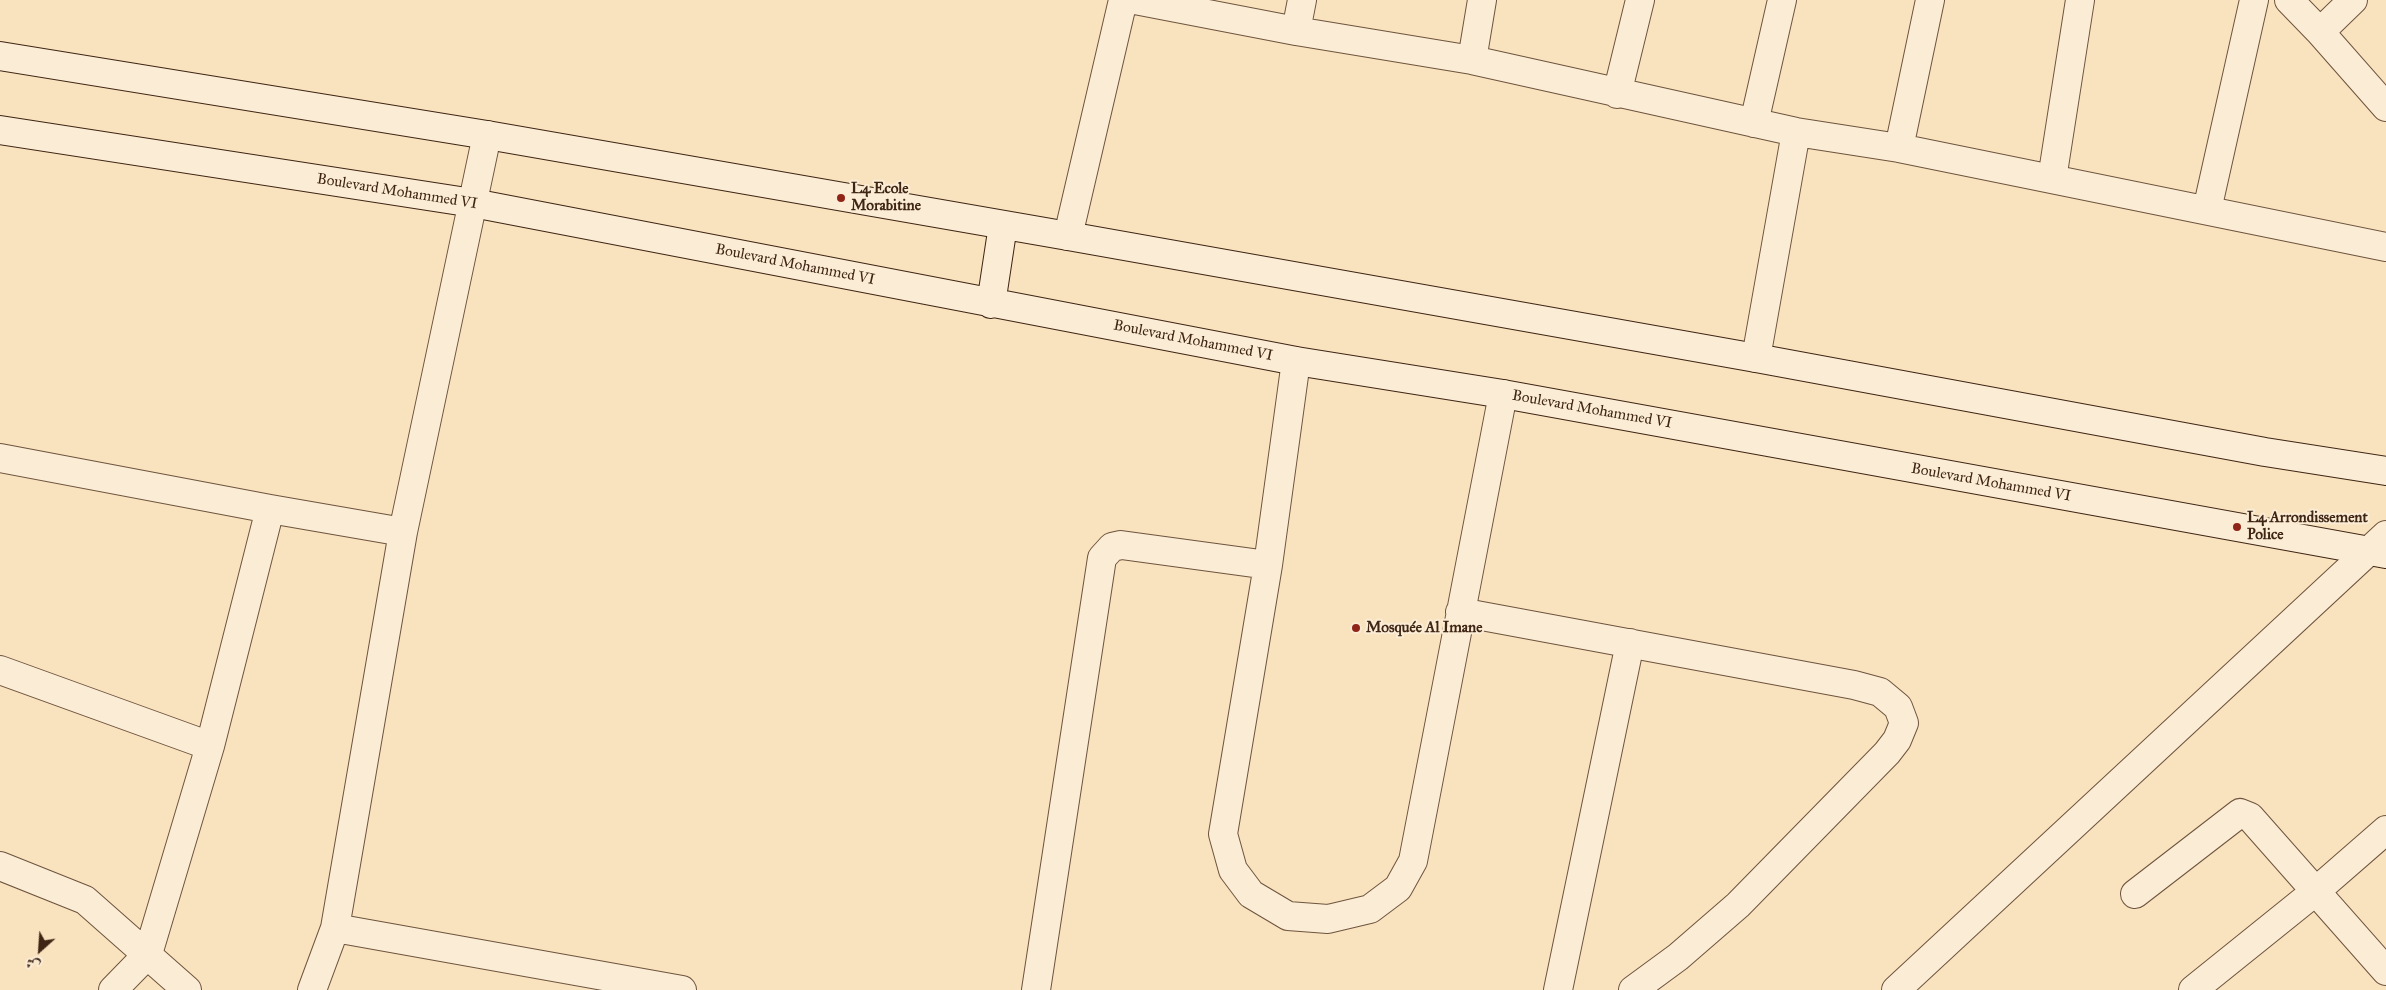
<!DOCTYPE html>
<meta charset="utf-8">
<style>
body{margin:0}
#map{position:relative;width:2386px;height:990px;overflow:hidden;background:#f9e2be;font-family:"IM FELL Great Primer",Amiri,serif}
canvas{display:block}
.north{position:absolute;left:15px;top:925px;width:50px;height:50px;-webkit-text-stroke:4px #fbecd5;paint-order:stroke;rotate:206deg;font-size:14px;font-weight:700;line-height:20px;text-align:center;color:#3f2514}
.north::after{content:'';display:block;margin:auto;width:18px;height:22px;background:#3f2514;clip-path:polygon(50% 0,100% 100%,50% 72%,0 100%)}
</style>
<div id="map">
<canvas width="2386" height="990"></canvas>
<div class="north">ش</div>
</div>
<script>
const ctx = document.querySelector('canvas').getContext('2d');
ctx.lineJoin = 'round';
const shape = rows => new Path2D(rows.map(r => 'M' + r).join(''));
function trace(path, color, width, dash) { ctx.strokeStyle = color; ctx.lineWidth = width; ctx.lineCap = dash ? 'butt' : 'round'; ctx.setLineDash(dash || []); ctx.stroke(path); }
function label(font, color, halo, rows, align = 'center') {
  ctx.font = font + ' "IM FELL Great Primer",serif'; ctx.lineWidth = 4; ctx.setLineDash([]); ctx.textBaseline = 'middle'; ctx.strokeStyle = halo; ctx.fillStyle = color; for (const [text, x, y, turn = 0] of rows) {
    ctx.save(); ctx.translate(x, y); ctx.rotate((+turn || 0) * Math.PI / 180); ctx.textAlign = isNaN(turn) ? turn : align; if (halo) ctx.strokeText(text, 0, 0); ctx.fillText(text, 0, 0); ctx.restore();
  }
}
const street = shape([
 [1135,0,1296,31,1472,60,1796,132,1899,148,2386,247],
 [2289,0,2320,32,2386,107],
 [1296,31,1302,0],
 [2320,32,2353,0],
 [1472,60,1482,0],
 [1617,94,1640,0],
 [1754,123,1782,0],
 [1899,148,1930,0],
 [2052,179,2080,0],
 [2207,210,2254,0],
 [1068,236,1123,0],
 [1756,358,1796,132],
 [1296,361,1268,565,1223,834,1233,870,1251,894,1288,916,1328,919,1370,909,1398,888,1413,861,1503,394],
 [0,458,270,509,403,532],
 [1460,612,1854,685,1880,692,1898,707,1904,723,1897,740,1887,753,1738,905,1678,957,1633,990],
 [0,670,210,746],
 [0,866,85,900,187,990],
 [2135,894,2240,813,2250,817,2386,971],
 [335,928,682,990],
 [113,990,148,954,210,746,270,509],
 [312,990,335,928,403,532,487,135],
 [1036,990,1102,558,1112,547,1121,545,1268,565],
 [1558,990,1630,643],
 [1896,990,2386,535],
 [2193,990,2316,891,2386,830]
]);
const secondary = shape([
 [0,56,487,135,1068,236,1756,358,2265,452,2386,471],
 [0,130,473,203,1296,361,1503,394,2386,554],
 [991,304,1003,225]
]);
trace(street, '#6e543e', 30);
trace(secondary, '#3f2514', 30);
trace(street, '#fbecd5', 28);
trace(secondary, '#fbecd5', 28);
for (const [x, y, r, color] of [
 [841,198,5,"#8f2418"],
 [2237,527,5,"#8f2418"],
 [1356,628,5,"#8f2418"]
]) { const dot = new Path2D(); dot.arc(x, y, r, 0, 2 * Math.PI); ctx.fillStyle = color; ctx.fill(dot); trace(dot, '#fbecd5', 2); }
label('bold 15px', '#3f2514', '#fbecd5', [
 ["L4 Ecole",851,189],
 ["Morabitine",851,206],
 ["L4 Arrondissement",2247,518],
 ["Police",2247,535],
 ["Mosquée Al Imane",1366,628]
], 'left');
label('15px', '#3f2514', '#fbecd5', [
 ["Boulevard Mohammed VI",397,192,9],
 ["Boulevard Mohammed VI",795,265,11],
 ["Boulevard Mohammed VI",1193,341,11],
 ["Boulevard Mohammed VI",1592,410,10],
 ["Boulevard Mohammed VI",1991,483,10]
]);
</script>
